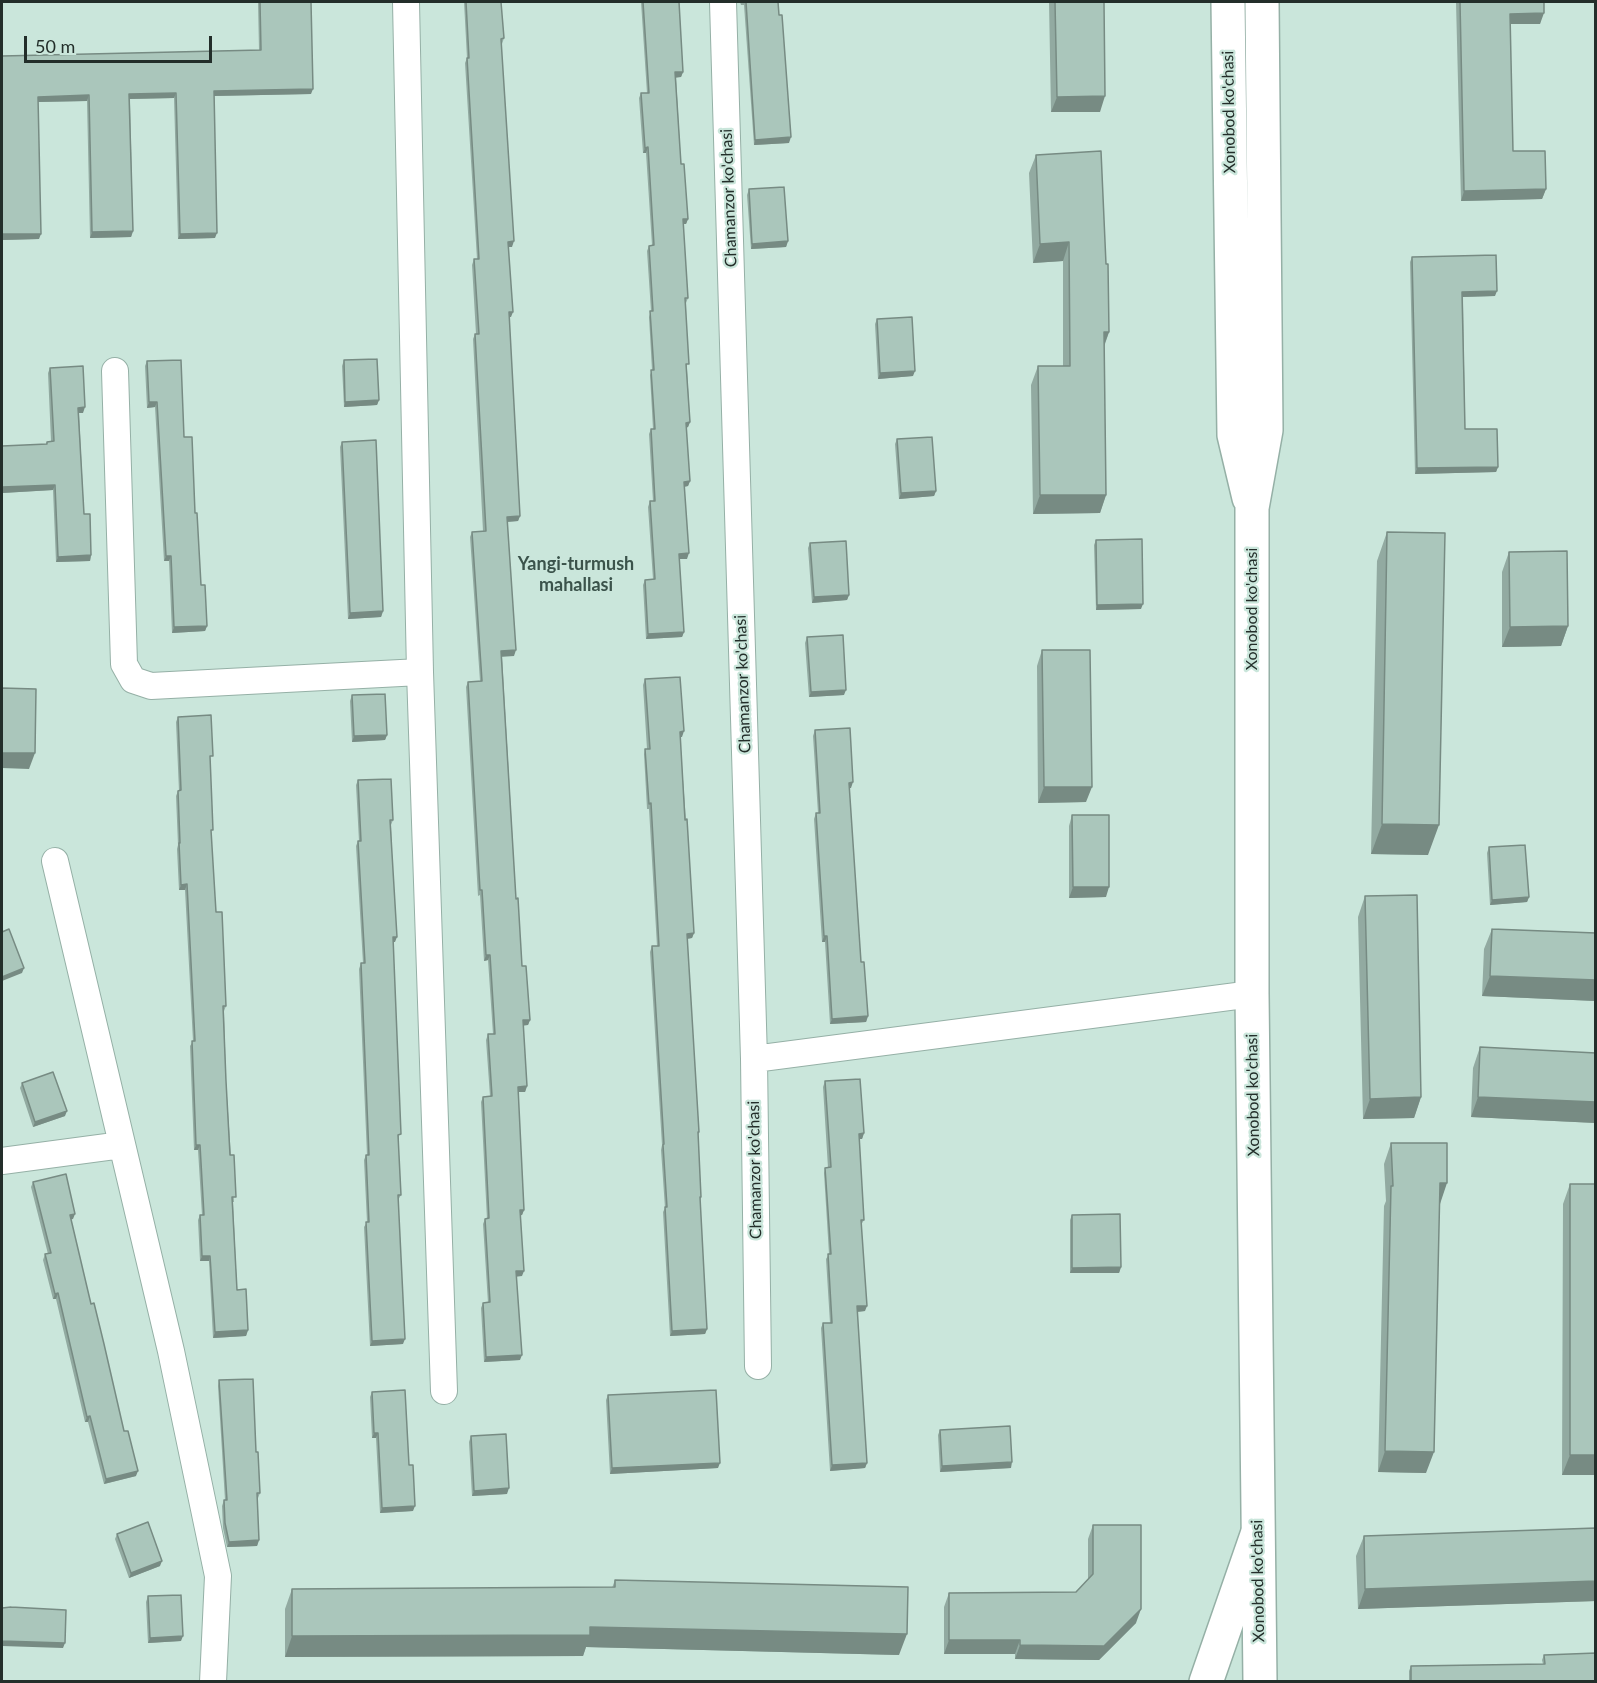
<!DOCTYPE html>
<style>
body{margin:0}
#map{position:relative;width:1597px;height:1683px;overflow:hidden;background:#cae6db;font-family:Lato,sans-serif}
canvas{display:block}
.frame{position:absolute;inset:0;border:3px solid #232e2a;pointer-events:none}
.scale{position:absolute;left:24px;top:36px;width:188px;height:27px;box-sizing:border-box;border:3px solid #232e2a;border-top:0;padding-left:8px;font-size:18px;line-height:21px;white-space:nowrap;color:#232e2a;-webkit-text-stroke:4px #cae6db;paint-order:stroke}
</style>
<div id="map">
<canvas width="1597" height="1683"></canvas>
<div class="frame"></div>
<div class="scale">50 m</div>
</div>
<script>
const ctx = document.querySelector('canvas').getContext('2d');
ctx.lineJoin = 'round';
const shape = rows => new Path2D(rows.map(r => 'M' + r).join(''));
function trace(path, color, width, dash) { ctx.strokeStyle = color; ctx.lineWidth = width; ctx.lineCap = dash ? 'butt' : 'round'; ctx.setLineDash(dash || []); ctx.stroke(path); }
function paint(path, color) { ctx.fillStyle = color; ctx.fill(path, 'evenodd'); }
function label(font, color, halo, rows, align = 'center') {
  ctx.font = font + ' Lato,sans-serif'; ctx.lineWidth = 4.5; ctx.setLineDash([]); ctx.textBaseline = 'middle'; ctx.strokeStyle = halo; ctx.fillStyle = color; for (const [text, x, y, turn = 0] of rows) {
    ctx.save(); ctx.translate(x, y); ctx.rotate((+turn || 0) * Math.PI / 180); ctx.textAlign = isNaN(turn) ? turn : align; if (halo) ctx.strokeText(text, 0, 0); ctx.fillText(text, 0, 0); ctx.restore();
  }
}
const minor = shape([
 [406,2,420,672,444,1391],
 [723,2,754,1059,758,1366],
 [115,371,124,664,133,680,151,686,420,672],
 [55,861,171,1351,218,1576,213,1682],
 [754,1059,1252,994],
 [2,1161,122,1145]
]);
const tertiary = shape([
 [1206,1682,1257,1535]
]);
const secondary = shape([
 [1228,2,1234,435,1249,498],
 [1260,1682,1252,994,1252,508,1266,430,1262,2]
]);
trace(minor, '#95b0a6', 28);
trace(tertiary, '#95b0a6', 36);
trace(secondary, '#95b0a6', 36);
trace(minor, '#fff', 26);
trace(tertiary, '#fff', 33);
trace(secondary, '#fff', 33);
paint(shape([
 [258,2,311,2,311,94,214,96,215,238,178,239,174,98,130,99,133,231,131,237,90,238,87,101,38,102,39,239,2,240,2,56,259,50],
 [464,2,501,2,504,38,502,44,501,44,512,247,508,247,511,317,509,317,520,516,518,521,507,522,514,656,502,656,516,899,522,966,530,1020,528,1025,523,1025,527,1086,525,1092,518,1092,524,1210,522,1215,520,1215,522,1276,516,1276,520,1360,484,1362,481,1308,483,1303,488,1303,483,1224,485,1219,487,1219,481,1102,483,1097,490,1096,486,1040,488,1034,493,1034,488,960,484,961,480,895,478,896,466,687,468,682,480,681,470,537,472,532,483,531,473,339,475,334,476,334,472,265,474,259,477,259,465,63,467,58],
 [641,2,679,2,683,72,681,77,676,77,681,164,688,219,686,224,683,224,688,298,686,303,687,369,690,422,688,427,686,428,690,481,688,486,684,487,687,559,679,559,684,632,682,637,646,639,643,585,645,580,653,579,648,507,650,501,653,501,649,434,651,429,653,429,650,375,652,370,649,317,651,311,647,251,649,246,652,245,646,153,643,153,639,98,641,93,647,93],
 [740,2,778,2,789,143,754,145,744,5,741,5],
 [1049,2,1104,2,1100,112,1051,112],
 [1456,2,1544,2,1540,24,1510,24,1513,151,1546,189,1542,199,1461,201],
 [1036,155,1109,332,1104,347,1106,495,1100,513,1033,514,1031,385,1038,366,1063,366,1063,261,1033,263,1029,173],
 [749,189,788,241,786,247,751,249,747,195],
 [1412,257,1495,296,1463,297,1465,429,1498,467,1496,472,1415,474,1410,262],
 [877,319,913,376,878,379,875,324],
 [344,360,379,400,377,405,344,407,342,366],
 [147,361,184,437,195,513,201,585,207,626,205,631,172,633,169,561,164,561,155,407,147,408,145,366],
 [50,368,83,413,79,413,84,514,91,555,90,561,56,562,53,490,2,493,2,446,46,444,47,442,51,441,48,373],
 [897,439,936,491,934,496,899,499,895,444],
 [342,442,383,611,381,617,348,619,340,447],
 [1387,532,1428,855,1371,854,1377,561],
 [1096,540,1141,609,1096,610,1094,545],
 [810,543,849,595,847,600,812,603,808,548],
 [1509,552,1568,626,1561,646,1502,647,1502,572],
 [807,637,844,695,809,697,805,643],
 [1042,650,1086,802,1038,803,1037,666],
 [645,679,682,737,680,737,694,933,692,938,687,939,699,1132,698,1135,701,1197,700,1200,707,1329,705,1334,670,1336,663,1212,665,1208,661,1150,662,1145,650,952,652,946,657,946,649,809,647,809,644,754,645,749,647,749,643,685],
 [352,695,387,735,385,740,352,742,350,701],
 [178,717,211,762,210,762,211,835,216,912,226,1006,224,1011,226,1081,234,1202,233,1202,237,1290,248,1330,246,1336,213,1338,209,1261,200,1261,198,1220,200,1215,202,1215,198,1150,194,1150,190,1046,193,1041,185,890,179,890,177,849,178,845,176,796,178,791,179,791,176,722],
 [815,730,851,788,849,788,861,962,868,1016,866,1022,830,1024,825,942,822,942,814,819,816,813,818,813,813,736],
 [358,780,393,820,391,825,395,942,393,942,399,1140,398,1140,401,1195,398,1200,403,1344,370,1346,364,1227,367,1222,364,1160,366,1155,367,1155,359,969,361,963,363,963,356,846,358,841,359,841,356,785],
 [1072,815,1106,897,1069,898,1069,826],
 [1489,847,1529,897,1527,902,1490,905,1487,853],
 [1365,896,1421,1097,1414,1118,1363,1119,1358,917],
 [1492,929,1596,933,1596,1001,1482,996,1484,949],
 [1480,1047,1596,1053,1596,1123,1471,1117,1473,1068],
 [825,1081,864,1133,862,1139,859,1139,864,1220,861,1225,865,1311,857,1312,867,1463,865,1468,830,1471,821,1328,823,1323,830,1323,826,1259,829,1254,824,1173,825,1168,828,1168,823,1087],
 [22,1083,65,1116,33,1127,20,1088],
 [1391,1143,1440,1203,1426,1473,1378,1472,1384,1206,1386,1201,1384,1164],
 [33,1182,73,1219,71,1219,91,1304,136,1476,104,1484,88,1422,85,1422,56,1299,53,1299,43,1260,45,1254,48,1254,31,1187],
 [1570,1184,1596,1475,1562,1475,1563,1204],
 [1072,1215,1121,1267,1119,1273,1070,1273,1070,1220],
 [219,1380,256,1452,260,1493,258,1498,257,1498,259,1540,257,1546,227,1547,223,1528,222,1506,224,1500,225,1500,218,1386],
 [372,1392,409,1465,413,1511,380,1513,376,1438,372,1438,370,1397],
 [608,1395,718,1468,610,1474,606,1400],
 [940,1430,1011,1468,940,1472,938,1435],
 [471,1436,507,1494,472,1496,469,1442],
 [1093,1525,1136,1623,1099,1660,1015,1659,1015,1654,944,1654,944,1607,949,1593,1076,1592,1088,1580,1088,1539],
 [1596,1528,1596,1601,1358,1609,1356,1556,1364,1536],
 [117,1534,160,1566,129,1578,115,1539],
 [615,1580,899,1655,586,1647,583,1656,285,1657,285,1609,292,1589,612,1588],
 [148,1596,181,1641,148,1643,146,1602],
 [1544,1655,1596,1682,1409,1682,1409,1671,1411,1666,1543,1664,1542,1660]
]), '#92aaa1');
paint(shape([
 [1544,13,1540,24,1506,24,1510,14],
 [675,72,683,72,681,77,674,78],
 [313,89,311,94,212,96,214,91],
 [176,93,174,98,128,99,129,94],
 [89,95,87,101,36,102,38,97],
 [1105,96,1100,112,1051,112,1057,97],
 [791,137,789,143,754,145,755,140],
 [648,147,646,153,643,153,645,148],
 [1546,189,1542,199,1461,201,1464,191],
 [683,219,688,219,686,224,681,224],
 [133,231,131,237,90,238,92,232],
 [217,233,215,238,178,239,180,234],
 [2,234,41,234,39,239,2,240],
 [514,241,512,247,506,247,508,242],
 [788,241,786,247,751,249,752,244],
 [1069,242,1063,261,1033,263,1040,244],
 [1497,291,1495,296,1461,297,1462,292],
 [509,312,513,312,511,317,507,317],
 [1104,332,1109,332,1102,351],
 [915,371,913,376,878,379,880,373],
 [379,400,377,405,344,407,345,402],
 [149,402,157,402,155,407,147,408],
 [85,407,83,413,76,413,78,408],
 [690,422,688,427,684,428,686,423],
 [1498,467,1496,472,1415,474,1417,468],
 [690,481,688,486,682,487,684,482],
 [55,485,53,490,2,493,2,487],
 [936,491,934,496,899,499,901,493],
 [1040,495,1106,495,1100,513,1033,514],
 [520,516,518,521,505,522,507,517],
 [689,553,687,559,677,559,679,554],
 [91,555,90,561,56,562,58,557],
 [166,556,171,556,169,561,164,561],
 [849,595,847,600,812,603,814,597],
 [1143,604,1141,609,1096,610,1097,605],
 [383,611,381,617,348,619,350,613],
 [207,626,205,631,172,633,174,627],
 [1568,626,1561,646,1502,647,1510,627],
 [684,632,682,637,646,639,648,634],
 [516,650,514,656,499,657,501,651],
 [846,690,844,695,809,697,811,692],
 [684,731,682,737,678,737,680,732],
 [387,735,385,740,352,742,354,736],
 [2,753,35,753,29,769,2,768],
 [853,782,851,788,847,788,849,783],
 [1044,787,1092,787,1086,802,1038,803],
 [1382,824,1439,825,1428,855,1371,854],
 [187,884,185,890,179,890,181,885],
 [1073,887,1109,887,1106,897,1069,898],
 [1529,897,1527,902,1490,905,1492,900],
 [694,933,692,938,685,939,687,934],
 [824,936,827,936,825,942,822,942],
 [393,937,397,937,395,942,391,942],
 [486,955,490,955,488,960,484,961],
 [24,968,22,973,2,981,2,977],
 [1490,976,1596,980,1596,1001,1482,996],
 [868,1016,866,1022,830,1024,832,1019],
 [523,1020,530,1020,528,1025,521,1026],
 [527,1086,525,1092,516,1092,518,1087],
 [1421,1097,1414,1118,1363,1119,1370,1099],
 [1478,1097,1596,1102,1596,1123,1471,1117],
 [67,1111,65,1116,33,1127,35,1122],
 [864,1133,862,1139,857,1139,859,1134],
 [196,1145,200,1145,198,1150,194,1150],
 [1440,1183,1447,1183,1440,1204],
 [520,1210,524,1210,522,1215,518,1216],
 [75,1214,73,1219,68,1220,70,1215],
 [202,1256,210,1256,209,1261,200,1261],
 [1121,1267,1119,1273,1070,1273,1072,1268],
 [516,1271,524,1271,522,1276,514,1277],
 [58,1293,56,1299,53,1299,55,1294],
 [857,1306,867,1306,865,1311,855,1312],
 [707,1329,705,1334,670,1336,672,1331],
 [248,1330,246,1336,213,1338,215,1332],
 [405,1339,403,1344,370,1346,372,1341],
 [522,1355,520,1360,484,1362,486,1357],
 [90,1416,88,1422,85,1422,87,1417],
 [374,1433,378,1433,376,1438,372,1438],
 [1385,1451,1434,1452,1426,1473,1378,1472],
 [1570,1455,1596,1455,1596,1475,1562,1475],
 [1012,1462,1011,1468,940,1472,942,1466],
 [720,1463,718,1468,610,1474,612,1468],
 [867,1463,865,1468,830,1471,832,1465],
 [138,1471,136,1476,104,1484,106,1479],
 [509,1488,507,1494,472,1496,474,1491],
 [415,1506,413,1511,380,1513,382,1508],
 [259,1540,257,1546,227,1547,229,1542],
 [162,1561,160,1566,129,1578,131,1573],
 [1596,1581,1596,1601,1358,1609,1365,1589],
 [1141,1609,1136,1623,1099,1660,1015,1659,1020,1645],
 [590,1627,907,1634,899,1655,586,1647,583,1656,285,1657,292,1636],
 [183,1636,181,1641,148,1643,150,1638],
 [949,1640,1020,1640,1015,1654,944,1654],
 [2,1641,13,1641,65,1643,63,1648,2,1646]
]), '#778b83');
const building = shape([
 [260,2,311,2,313,89,214,91,217,233,180,234,176,93,129,94,133,231,92,232,89,95,38,97,41,234,2,234,2,56,261,50,260,2],
 [466,2,501,2,504,38,501,39,514,241,508,242,513,312,509,312,520,516,507,517,516,650,501,651,516,899,518,898,522,966,526,966,530,1020,523,1020,527,1086,518,1087,524,1210,520,1210,524,1271,516,1271,522,1355,486,1357,483,1303,490,1302,485,1219,489,1218,483,1097,492,1096,488,1034,495,1034,490,955,486,955,482,890,480,890,468,682,482,681,472,532,486,531,475,334,479,334,474,259,479,259,467,58,469,58,466,2],
 [643,2,679,2,683,72,675,72,681,164,684,164,688,219,683,219,688,298,685,298,689,364,686,364,690,422,686,423,690,481,684,482,689,553,679,554,684,632,648,634,645,580,655,579,650,501,655,501,651,429,655,429,651,370,654,370,650,311,653,311,649,246,654,245,648,147,645,148,641,93,649,93,643,2],
 [746,2,778,2,779,15,782,15,791,137,755,140,746,2],
 [1055,2,1104,2,1105,96,1057,97,1055,2],
 [1460,2,1544,2,1544,13,1510,14,1513,151,1545,151,1546,189,1464,191,1460,2],
 [1101,151,1106,264,1108,264,1109,332,1104,332,1106,495,1040,495,1038,366,1070,366,1069,242,1040,244,1036,155,1101,151],
 [784,187,788,241,752,244,749,189,784,187],
 [1496,255,1497,291,1462,292,1465,429,1497,429,1498,467,1417,468,1412,257,1496,255],
 [912,317,915,371,880,373,877,319,912,317],
 [377,359,379,400,345,402,344,360,377,359],
 [181,360,184,437,192,437,195,513,197,513,201,585,205,585,207,626,174,627,171,556,166,556,157,402,149,402,147,361,181,360],
 [83,366,85,407,78,408,84,514,90,514,91,555,58,557,55,485,2,487,2,446,47,444,47,442,54,441,50,368,83,366],
 [932,437,936,491,901,493,897,439,932,437],
 [376,440,383,611,350,613,342,442,376,440],
 [1387,532,1445,533,1439,825,1382,824,1387,532],
 [1142,539,1143,604,1097,605,1096,540,1142,539],
 [846,541,849,595,814,597,810,543,846,541],
 [1567,551,1568,626,1510,627,1509,552,1567,551],
 [843,635,846,690,811,692,807,637,843,635],
 [1042,650,1090,650,1092,787,1044,787,1042,650],
 [680,677,684,731,680,732,685,820,687,819,694,933,687,934,699,1132,698,1132,701,1197,700,1197,707,1329,672,1331,665,1207,667,1207,663,1145,664,1144,652,946,659,946,651,803,649,804,645,749,650,749,645,679,680,677],
 [2,688,36,689,35,753,2,753,2,688],
 [385,694,387,735,354,736,352,695,385,694],
 [211,715,213,756,210,756,213,830,211,830,216,912,222,912,226,1006,223,1006,226,1081,230,1155,234,1155,236,1197,232,1197,237,1290,246,1289,248,1330,215,1332,210,1256,202,1256,200,1215,204,1215,200,1145,196,1145,192,1041,195,1041,187,884,181,885,179,843,180,843,178,791,181,790,178,717,211,715],
 [850,728,853,782,849,783,861,962,864,962,868,1016,832,1019,827,936,824,936,816,813,820,813,815,730,850,728],
 [391,779,393,820,390,820,397,937,393,937,401,1134,398,1135,401,1195,398,1195,405,1339,372,1341,366,1222,369,1222,366,1155,369,1155,361,963,365,963,358,841,361,841,358,780,391,779],
 [1072,815,1109,815,1109,887,1073,887,1072,815],
 [1525,845,1529,897,1492,900,1489,847,1525,845],
 [1417,895,1421,1097,1370,1099,1365,896,1417,895],
 [9,929,24,968,2,977,2,932,9,929],
 [1492,929,1596,933,1596,980,1490,976,1492,929],
 [1480,1047,1596,1053,1596,1102,1478,1097,1480,1047],
 [53,1072,67,1111,35,1122,22,1083,53,1072],
 [860,1079,864,1133,859,1134,864,1220,861,1220,867,1306,857,1306,867,1463,832,1465,823,1323,832,1323,828,1254,831,1254,825,1168,831,1167,825,1081,860,1079],
 [1391,1143,1447,1143,1447,1183,1440,1183,1434,1452,1385,1451,1391,1186,1393,1186,1391,1143],
 [66,1174,75,1214,70,1215,91,1304,94,1303,104,1344,124,1431,128,1431,138,1471,106,1479,90,1416,87,1417,58,1293,55,1294,45,1254,51,1253,33,1182,66,1174],
 [1570,1184,1596,1184,1596,1455,1570,1455,1570,1184],
 [1120,1214,1121,1267,1072,1268,1072,1215,1120,1214],
 [253,1379,256,1452,258,1452,260,1493,257,1493,259,1540,229,1542,225,1523,224,1500,227,1500,219,1380,253,1379],
 [405,1390,409,1465,413,1465,415,1506,382,1508,378,1433,374,1433,372,1392,405,1390],
 [716,1390,720,1463,612,1468,608,1395,716,1390],
 [1010,1426,1012,1462,942,1466,940,1430,1010,1426],
 [506,1434,509,1488,474,1491,471,1436,506,1434],
 [148,1522,162,1561,131,1573,117,1534,148,1522],
 [1093,1525,1141,1525,1141,1609,1104,1646,1020,1645,1020,1640,949,1640,949,1593,1076,1592,1093,1574,1093,1525],
 [1596,1528,1596,1581,1365,1589,1364,1536,1596,1528],
 [615,1580,908,1587,907,1634,590,1627,590,1635,292,1636,292,1589,615,1587,615,1580],
 [181,1595,183,1636,150,1638,148,1596,181,1595],
 [11,1607,66,1610,65,1643,2,1641,2,1608,11,1607],
 [1596,1653,1596,1682,1411,1682,1411,1666,1545,1664,1544,1655,1596,1653]
]);
paint(building, '#aac6bb');
trace(building, '#778b83', 1.5);
label('16px', '#232e2a', '#cae6db', [
 ["Xonobod ko'chasi",1229,112,-91],
 ["Chamanzor ko'chasi",729,198,-92],
 ["Xonobod ko'chasi",1252,609,-90],
 ["Chamanzor ko'chasi",743,684,-92],
 ["Xonobod ko'chasi",1253,1095,-91],
 ["Chamanzor ko'chasi",755,1170,-91],
 ["Xonobod ko'chasi",1258,1581,-91]
]);
label('bold 18px', '#3b534b', '#cae6db', [
 ["Yangi-turmush",576,564],
 ["mahallasi",576,585]
]);
</script>
